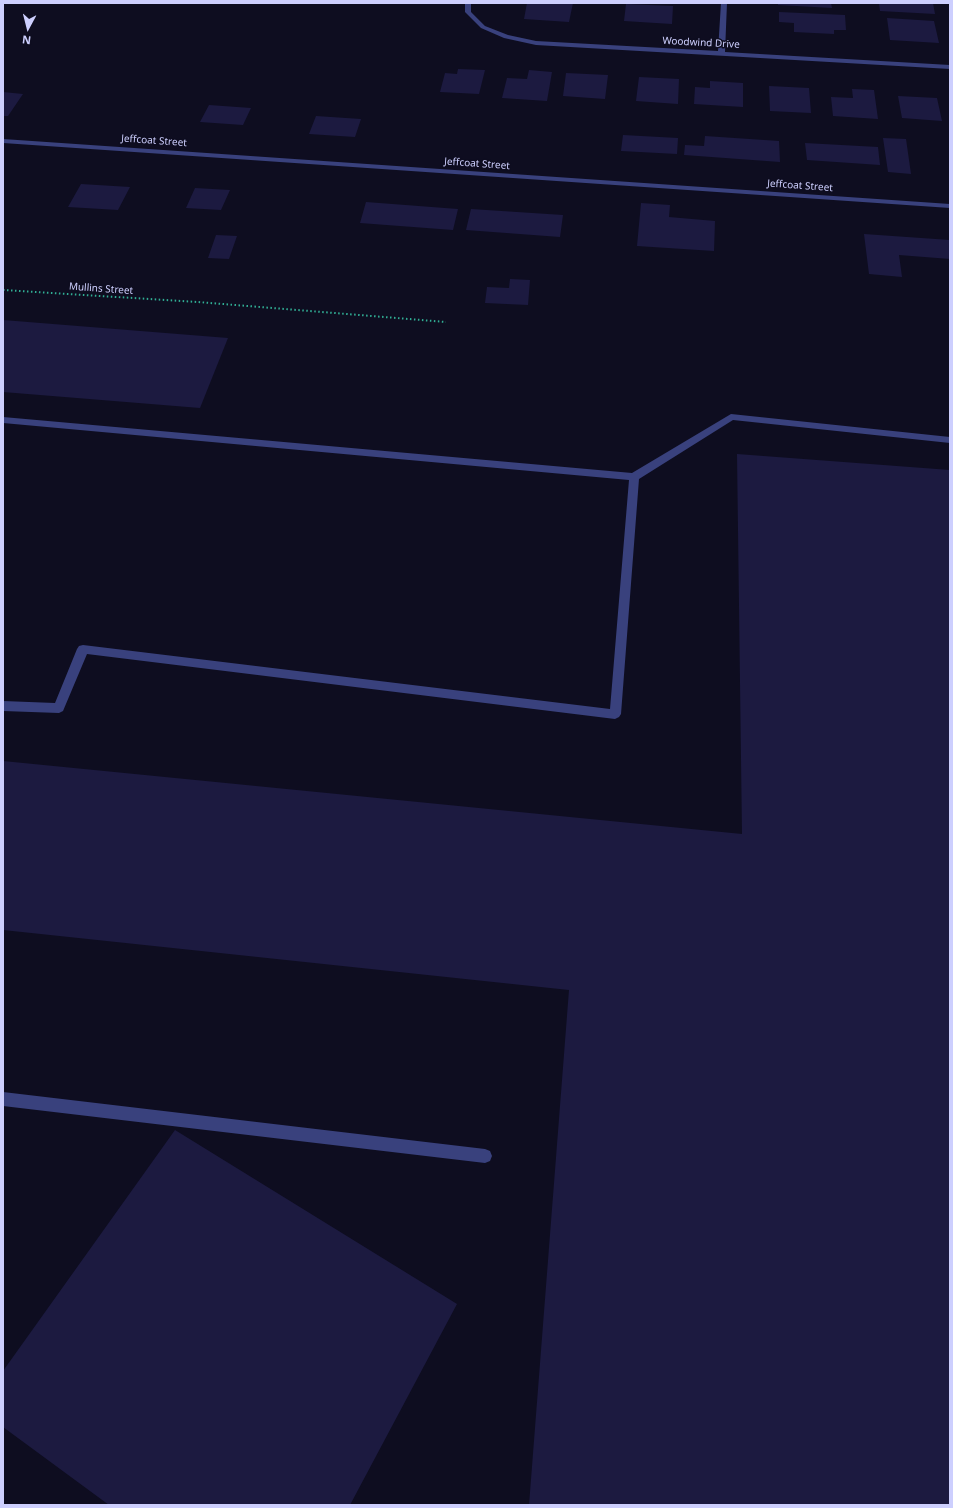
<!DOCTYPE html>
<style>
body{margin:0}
#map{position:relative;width:953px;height:1508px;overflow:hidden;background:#0e0d20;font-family:"Noto Sans",sans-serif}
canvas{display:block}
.frame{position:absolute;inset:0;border:4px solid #cdcffe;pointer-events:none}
.north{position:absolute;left:8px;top:8px;width:40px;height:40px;-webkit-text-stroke:3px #0e0d20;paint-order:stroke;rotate:187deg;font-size:11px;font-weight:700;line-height:16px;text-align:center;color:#cdcffe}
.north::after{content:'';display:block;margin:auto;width:14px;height:18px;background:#cdcffe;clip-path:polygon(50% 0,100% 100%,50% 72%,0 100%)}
</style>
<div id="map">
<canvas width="953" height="1508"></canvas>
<div class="frame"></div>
<div class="north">N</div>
</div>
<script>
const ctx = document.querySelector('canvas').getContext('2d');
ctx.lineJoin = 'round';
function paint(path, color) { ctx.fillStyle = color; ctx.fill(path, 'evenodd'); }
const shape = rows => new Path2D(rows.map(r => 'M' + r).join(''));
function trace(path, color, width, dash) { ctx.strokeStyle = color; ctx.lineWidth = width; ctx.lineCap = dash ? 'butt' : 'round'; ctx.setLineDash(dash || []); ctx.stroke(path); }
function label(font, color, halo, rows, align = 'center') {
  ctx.font = font + ' "Noto Sans",sans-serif'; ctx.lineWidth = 3; ctx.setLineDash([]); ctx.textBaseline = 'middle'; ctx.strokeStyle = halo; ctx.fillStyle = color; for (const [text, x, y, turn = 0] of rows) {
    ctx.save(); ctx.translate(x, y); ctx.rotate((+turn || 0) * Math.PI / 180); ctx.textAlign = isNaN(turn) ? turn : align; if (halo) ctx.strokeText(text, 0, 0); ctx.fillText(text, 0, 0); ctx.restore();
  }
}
paint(shape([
 [527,3,573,3,569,22,524,19],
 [778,3,831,3,832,8,778,5],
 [879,3,933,3,935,14,880,11],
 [626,4,673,6,672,24,624,21],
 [779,12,845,15,846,30,834,30,834,34,794,32,794,23,779,22],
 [887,18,934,21,939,43,890,40],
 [458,69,485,70,479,94,440,92,445,73,457,74],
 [529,70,552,72,547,101,502,98,507,78,527,79],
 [566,73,608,75,605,99,563,96],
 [639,77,679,79,678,104,636,101],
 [710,81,743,83,743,107,694,104,695,87,710,88],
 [769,86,809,88,811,113,770,111],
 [852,89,874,90,878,119,833,116,831,97,853,98],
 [3,92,23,94,8,116,3,116],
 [898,96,937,98,942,121,902,118],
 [209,105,251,108,243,125,200,122],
 [316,116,361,119,355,137,309,134],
 [623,135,678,138,677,154,621,151],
 [705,136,779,141,780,162,684,155,685,145,704,146],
 [883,138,906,139,911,174,888,172],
 [805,143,878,147,880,165,807,160],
 [81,184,130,187,118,210,68,207],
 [195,188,230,190,221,210,186,208],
 [366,202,458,209,453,230,360,223],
 [641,203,670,205,669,217,715,221,714,251,637,246],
 [471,209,563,215,560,237,466,230],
 [864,234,950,240,950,259,899,255,902,277,869,274],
 [216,235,237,236,229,259,208,258],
 [510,279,530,280,528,305,485,303,487,287,509,288],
 [3,320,228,338,200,408,3,392],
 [737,454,950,470,950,1505,529,1505,569,990,3,930,3,761,742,834],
 [175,1130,457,1304,350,1505,109,1505,3,1427,3,1371]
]), '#1c1a40');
trace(shape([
 [3,290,198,302,446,322]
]), '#31ae94', 2, [1.5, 2.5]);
paint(shape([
 [465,3,471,3,471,12,485,26,508,35,536,41,718,51,721,3,727,3,725,52,950,65,950,69,536,45,504,38,481,28,465,12,465,3],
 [3,139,950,204,950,208,3,143,3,139],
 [731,414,950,437,950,443,733,420,639,479,621,714,619,717,615,719,87,654,63,711,59,713,3,711,3,701,55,703,77,649,79,646,83,645,610,709,629,480,3,423,3,417,632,473,731,414],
 [3,1092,485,1149,490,1151,492,1156,490,1161,485,1163,3,1106,3,1092]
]), '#39417d');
label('10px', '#cdcffe', '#0e0d20', [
 ["Woodwind Drive",701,43,3],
 ["Jeffcoat Street",154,141,4],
 ["Jeffcoat Street",477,164,4],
 ["Jeffcoat Street",800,186,4],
 ["Mullins Street",101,289,4]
]);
</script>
